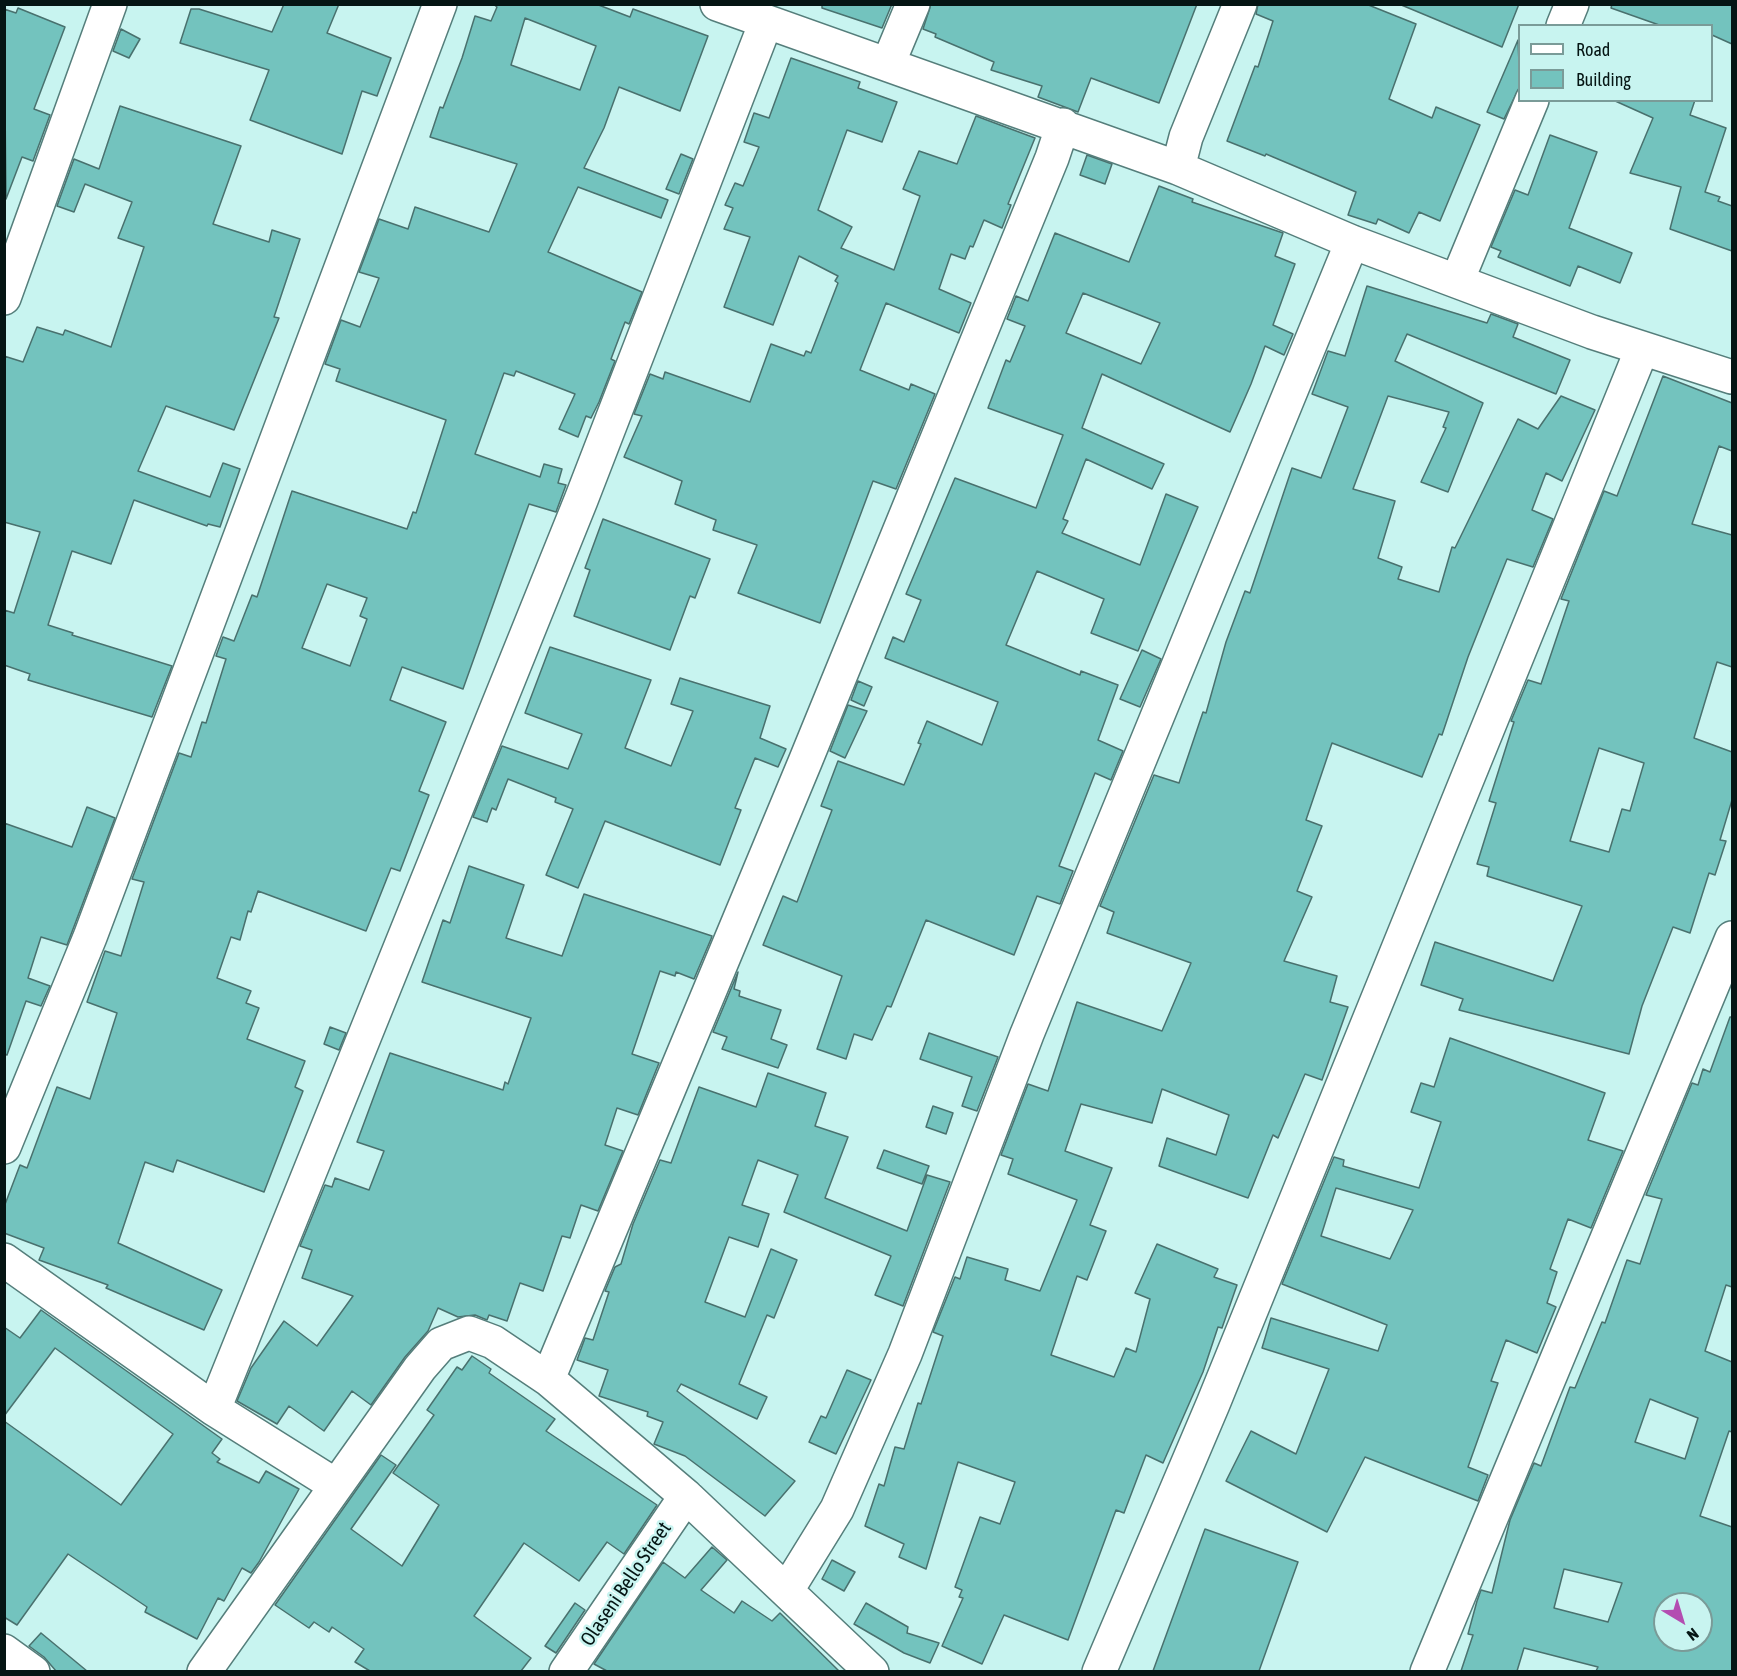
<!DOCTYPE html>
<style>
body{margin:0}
#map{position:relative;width:1737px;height:1676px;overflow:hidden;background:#c8f4f0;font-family:"Asap Condensed",sans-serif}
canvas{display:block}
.frame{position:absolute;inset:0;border:6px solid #051514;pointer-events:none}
.legend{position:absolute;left:1518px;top:24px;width:195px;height:78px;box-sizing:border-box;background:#c8f4f0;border:2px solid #7a9b98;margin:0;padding:8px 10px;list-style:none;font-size:18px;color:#051514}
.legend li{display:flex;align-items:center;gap:12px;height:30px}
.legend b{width:30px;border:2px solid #7a9b98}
.north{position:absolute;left:1653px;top:1592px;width:60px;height:60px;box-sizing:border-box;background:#c8f4f0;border:2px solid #7a9b98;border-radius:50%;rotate:142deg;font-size:16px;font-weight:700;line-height:24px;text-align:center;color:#051514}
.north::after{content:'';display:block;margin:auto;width:21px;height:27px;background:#b34db1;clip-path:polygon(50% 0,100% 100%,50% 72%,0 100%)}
</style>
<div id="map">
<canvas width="1737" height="1676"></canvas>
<div class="frame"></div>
<ul class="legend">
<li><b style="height:8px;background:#fff"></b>Road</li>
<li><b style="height:16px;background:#73c3be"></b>Building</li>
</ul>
<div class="north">N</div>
</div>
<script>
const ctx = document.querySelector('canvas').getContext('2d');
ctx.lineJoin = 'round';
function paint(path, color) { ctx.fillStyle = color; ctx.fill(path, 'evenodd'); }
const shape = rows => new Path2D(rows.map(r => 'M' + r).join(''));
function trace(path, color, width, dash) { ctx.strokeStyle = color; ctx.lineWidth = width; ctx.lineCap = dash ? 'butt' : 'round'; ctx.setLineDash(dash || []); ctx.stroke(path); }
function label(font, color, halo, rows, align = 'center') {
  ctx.font = font + ' "Asap Condensed",sans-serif'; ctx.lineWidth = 5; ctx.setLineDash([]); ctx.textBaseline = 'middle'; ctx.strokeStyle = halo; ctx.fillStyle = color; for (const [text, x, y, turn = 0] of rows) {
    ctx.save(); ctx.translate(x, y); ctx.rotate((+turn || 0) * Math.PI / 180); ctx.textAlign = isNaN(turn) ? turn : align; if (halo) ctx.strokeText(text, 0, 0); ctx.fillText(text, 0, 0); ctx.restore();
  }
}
const building = shape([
 [284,4,339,4,327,33,391,58,377,96,362,91,342,154,250,120,269,70,180,43,191,9,199,9,272,32,284,4],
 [493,4,596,4,630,17,633,9,708,36,680,111,619,87,604,128,584,168,668,200,661,218,578,187,548,252,642,292,629,324,625,322,611,359,615,361,599,402,591,418,586,416,578,437,559,429,575,394,516,371,514,376,504,373,475,454,540,477,544,464,562,469,558,483,566,485,556,512,529,504,463,689,402,667,390,700,446,722,419,791,429,795,400,871,391,868,366,931,258,891,251,912,248,911,240,940,231,937,217,978,251,991,246,1003,259,1008,247,1039,305,1061,295,1087,303,1091,264,1192,177,1160,173,1172,145,1162,118,1243,222,1290,204,1330,106,1288,108,1285,39,1260,44,1248,4,1233,4,1207,20,1165,27,1168,57,1087,90,1099,117,1013,87,1002,105,951,121,956,144,882,132,879,179,753,191,757,202,722,206,723,226,659,216,656,223,637,234,641,252,595,257,597,292,491,407,529,413,512,416,513,446,420,336,381,340,369,325,364,341,320,360,327,379,278,359,272,379,219,408,229,415,207,489,232,517,164,430,137,440,107,443,108,462,58,475,16,491,21,497,7,493,4],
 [525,18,596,46,580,90,511,65,525,18],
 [327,584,367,598,360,616,367,619,350,666,302,648,327,584],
 [822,4,892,4,882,28,822,8,822,4],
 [931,4,1197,4,1159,103,1091,78,1078,112,1038,97,1042,86,991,70,994,62,935,37,936,34,923,29,931,4],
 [1258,4,1366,4,1416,24,1389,99,1432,118,1436,107,1480,125,1440,221,1419,212,1409,233,1378,219,1376,224,1348,215,1356,192,1266,154,1265,156,1227,141,1255,66,1258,67,1273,21,1256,14,1258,4],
 [1399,4,1519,4,1502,47,1399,4],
 [1612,4,1732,4,1732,44,1712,35,1712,26,1662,26,1611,8,1612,4],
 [18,8,65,27,34,109,50,115,33,161,22,157,6,199,4,9,16,13,18,8],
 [121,29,140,39,129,58,113,51,121,29],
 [1518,40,1520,86,1504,119,1487,112,1518,40],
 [791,58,860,82,858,88,897,102,882,142,847,130,818,210,852,227,841,248,894,270,920,196,903,189,919,151,957,164,976,116,1035,138,1008,204,1011,205,1002,228,984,220,973,247,970,246,965,259,951,254,939,289,971,303,959,333,886,303,860,370,909,390,911,384,935,394,896,489,873,481,820,623,738,593,757,545,713,530,716,520,675,504,682,481,624,457,642,416,634,414,650,374,663,379,665,372,750,402,771,344,804,356,806,351,811,353,838,283,835,281,838,276,799,256,773,325,724,307,750,237,724,229,733,208,725,205,735,183,743,186,759,147,744,142,754,113,769,118,791,58],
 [1613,100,1695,100,1690,115,1726,128,1705,192,1720,197,1718,201,1732,206,1732,251,1670,229,1681,187,1630,173,1653,118,1613,100],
 [120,106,241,146,213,224,269,242,272,230,300,239,274,317,279,318,234,430,166,406,138,471,210,497,223,463,240,469,220,527,208,524,207,526,134,500,111,564,72,551,48,625,73,633,72,635,172,666,152,717,28,680,30,674,4,665,4,610,14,613,40,532,4,522,4,356,23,362,37,327,63,335,65,330,111,347,144,247,118,238,132,202,85,184,74,212,57,206,74,159,99,169,120,106],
 [1550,135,1597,152,1569,228,1632,253,1620,283,1578,266,1570,286,1498,257,1501,251,1491,247,1515,190,1528,195,1550,135],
 [681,154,693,159,679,194,666,189,681,154],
 [1087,155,1112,164,1105,184,1080,175,1087,155],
 [1159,186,1193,199,1192,202,1283,233,1275,256,1295,264,1273,325,1293,334,1284,355,1265,346,1251,384,1230,432,1102,374,1082,428,1164,464,1152,489,1086,459,1063,519,1068,521,1062,533,1140,565,1166,494,1198,507,1138,651,1091,633,1104,599,1037,571,1006,645,1080,675,1081,671,1118,685,1098,740,1123,751,1111,780,1095,773,1059,866,1073,871,1060,904,1037,896,1014,955,926,920,891,1007,887,1006,872,1040,854,1034,846,1059,817,1049,842,976,763,945,783,896,797,902,832,810,821,806,838,761,904,785,921,744,918,743,927,721,982,745,998,702,885,658,893,637,904,642,921,600,906,594,955,478,1036,508,1063,435,988,408,1006,360,1010,362,1025,326,1007,319,1016,296,1028,301,1055,233,1129,262,1159,186],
 [1083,293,1160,323,1141,364,1066,333,1083,293],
 [1367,286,1487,323,1491,314,1518,324,1513,337,1570,360,1556,394,1407,334,1395,361,1483,403,1448,492,1421,482,1446,428,1443,427,1449,412,1388,396,1353,489,1395,501,1378,558,1402,567,1398,579,1439,592,1452,547,1455,548,1518,419,1538,429,1561,396,1595,410,1562,481,1546,473,1532,510,1553,519,1533,567,1507,559,1468,657,1442,735,1439,734,1422,777,1332,743,1306,820,1322,826,1297,891,1312,897,1284,961,1337,976,1330,1002,1348,1007,1322,1080,1305,1074,1278,1138,1273,1135,1248,1198,1159,1166,1167,1138,1216,1155,1229,1115,1162,1089,1152,1123,1081,1104,1065,1151,1112,1168,1090,1225,1106,1231,1087,1280,1077,1276,1051,1355,1114,1377,1126,1348,1136,1352,1150,1299,1135,1293,1157,1244,1218,1269,1214,1277,1237,1285,1222,1328,1218,1327,1203,1372,1163,1463,1146,1455,1124,1513,1116,1510,1068,1640,1004,1615,982,1664,942,1646,963,1598,959,1597,962,1590,955,1587,980,1517,1000,1524,1015,1482,958,1462,926,1569,899,1557,904,1544,865,1526,879,1484,884,1486,895,1447,904,1449,918,1403,921,1404,943,1336,933,1332,955,1277,960,1279,967,1257,1008,1269,1005,1280,1040,1291,1077,1200,1008,1174,1013,1159,1001,1155,1028,1084,1048,1091,1077,1002,1162,1031,1191,963,1107,933,1114,912,1100,906,1154,775,1179,783,1203,712,1206,713,1226,642,1245,591,1250,593,1292,468,1321,478,1348,407,1312,394,1328,351,1345,356,1367,286],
 [1663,376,1732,403,1732,451,1719,446,1692,524,1732,535,1732,667,1717,662,1694,738,1732,752,1732,800,1720,840,1726,841,1715,875,1709,873,1690,933,1673,927,1642,1006,1629,1054,1459,1010,1463,999,1421,985,1435,942,1553,981,1582,906,1487,876,1489,867,1477,864,1496,803,1489,801,1514,722,1511,721,1528,680,1541,684,1569,601,1561,599,1604,491,1617,496,1663,376],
 [1599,748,1644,763,1630,811,1622,809,1609,852,1570,841,1599,748],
 [603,519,710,559,695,598,690,596,670,650,574,616,590,570,585,568,603,519],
 [550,647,651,680,625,748,671,766,693,711,671,704,680,678,770,706,760,738,786,749,778,767,755,758,735,808,741,810,720,865,605,821,578,888,546,875,573,809,555,802,556,798,508,779,496,810,492,808,487,822,473,817,502,746,568,769,582,734,525,713,550,647],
 [1142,650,1161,659,1140,707,1120,699,1142,650],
 [858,681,872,687,864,706,851,700,858,681],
 [848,705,867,711,845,758,830,751,848,705],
 [87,807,115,818,67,945,41,937,28,978,50,986,41,1006,26,1001,7,1055,4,1054,4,823,72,847,87,807],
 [469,866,524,885,506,938,562,956,584,894,712,936,711,939,694,979,676,972,675,976,660,971,632,1054,659,1063,638,1115,617,1108,605,1145,623,1151,598,1211,581,1205,570,1238,562,1236,543,1291,520,1283,507,1321,489,1315,487,1320,475,1315,458,1317,438,1308,428,1331,405,1357,371,1405,352,1391,324,1431,289,1406,277,1424,237,1401,251,1368,284,1321,317,1346,353,1296,302,1278,312,1250,300,1246,325,1185,332,1187,335,1178,369,1190,384,1151,357,1142,390,1053,503,1090,505,1082,508,1084,531,1018,422,982,443,920,450,923,469,866],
 [738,972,734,989,740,991,739,996,781,1010,771,1039,787,1045,778,1068,722,1049,727,1037,713,1032,738,972],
 [1730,1017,1732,1017,1732,1287,1726,1285,1705,1351,1732,1362,1732,1432,1729,1431,1700,1516,1732,1527,1732,1671,1596,1671,1598,1667,1524,1648,1517,1671,1461,1671,1473,1635,1468,1634,1477,1601,1481,1590,1492,1593,1510,1520,1534,1463,1541,1466,1570,1387,1575,1388,1602,1322,1605,1323,1627,1260,1640,1264,1662,1199,1646,1195,1692,1083,1698,1085,1703,1069,1710,1072,1730,1017],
 [1650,1399,1698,1418,1685,1459,1635,1442,1650,1399],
 [1564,1569,1622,1583,1608,1622,1554,1608,1564,1569],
 [1665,1604,1701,1604,1701,1640,1665,1640,1665,1604],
 [330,1027,346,1033,339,1050,324,1044,330,1027],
 [929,1033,998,1057,977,1111,962,1106,972,1077,920,1059,929,1033],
 [1450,1038,1605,1093,1588,1140,1623,1151,1591,1228,1568,1219,1550,1269,1557,1272,1547,1303,1556,1307,1537,1353,1506,1340,1491,1381,1498,1383,1468,1467,1488,1475,1478,1501,1365,1457,1327,1532,1226,1481,1251,1431,1296,1454,1329,1369,1262,1348,1271,1318,1378,1351,1387,1325,1282,1284,1334,1157,1344,1160,1343,1166,1419,1188,1441,1122,1411,1112,1421,1083,1434,1087,1450,1038],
 [1336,1188,1413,1210,1390,1259,1321,1236,1336,1188],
 [768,1073,826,1093,815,1126,848,1137,825,1198,907,1231,927,1175,950,1182,903,1306,875,1295,891,1256,784,1212,798,1175,758,1160,742,1205,769,1214,758,1247,729,1237,705,1302,745,1317,771,1249,797,1260,774,1318,767,1315,739,1384,767,1397,757,1419,681,1384,677,1391,795,1481,765,1516,685,1456,654,1444,663,1422,647,1416,648,1412,599,1396,608,1370,577,1360,585,1338,593,1340,609,1292,605,1291,615,1267,621,1264,633,1224,660,1160,671,1163,699,1087,756,1107,768,1073],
 [933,1106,953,1113,946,1134,926,1127,933,1106],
 [884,1150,929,1166,922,1184,877,1168,884,1150],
 [41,1310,222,1439,212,1453,220,1459,217,1462,259,1483,266,1471,299,1489,259,1562,251,1573,242,1568,224,1601,218,1598,197,1639,145,1612,147,1607,68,1554,17,1625,4,1617,4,1421,121,1505,173,1434,55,1348,4,1416,4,1327,20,1338,41,1310],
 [472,1356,491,1369,489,1373,555,1419,546,1431,657,1505,624,1554,607,1542,579,1581,524,1543,474,1616,531,1658,521,1671,370,1671,355,1662,364,1649,332,1627,329,1632,314,1622,309,1628,275,1605,381,1455,396,1465,351,1529,402,1566,439,1505,393,1473,434,1415,427,1410,457,1367,462,1370,472,1356],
 [847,1370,871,1380,836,1454,809,1442,821,1416,826,1418,847,1370],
 [1205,1529,1298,1562,1259,1671,1153,1671,1205,1529],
 [712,1547,727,1560,701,1590,734,1613,742,1601,772,1621,780,1613,839,1671,607,1671,594,1664,663,1562,685,1578,712,1547],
 [832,1560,855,1572,844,1591,822,1579,832,1560],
 [575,1603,585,1610,556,1653,545,1646,575,1603],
 [866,1603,908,1627,907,1633,939,1643,930,1663,904,1653,854,1624,866,1603],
 [41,1633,87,1671,56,1671,44,1657,29,1646,41,1633]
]);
paint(building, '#73c3be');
trace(building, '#49716e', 1.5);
const minor = shape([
 [717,4,1178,168,1352,242,1592,332,1732,377],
 [1563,26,1572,4],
 [888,64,913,4],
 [1178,168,1186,137,1240,4],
 [1457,281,1532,100],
 [4,298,110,4],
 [4,1147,90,937,440,4],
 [4,1260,214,1409,335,1485],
 [548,1379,805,762,1052,158,1063,125],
 [214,1409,581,500,766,22],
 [787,1590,837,1509,905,1354,1027,1034,1352,242],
 [4,1651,33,1672],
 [204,1672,420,1368,441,1344,469,1333,493,1342,548,1379,686,1496,872,1672],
 [566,1672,686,1496],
 [1099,1672,1213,1404,1642,349],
 [1427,1672,1732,938]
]);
trace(minor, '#557e7b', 36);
trace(minor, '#fff', 33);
label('20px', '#051514', '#c8f4f0', [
 ["Olaseni Bello Street",626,1584,-56]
]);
</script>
